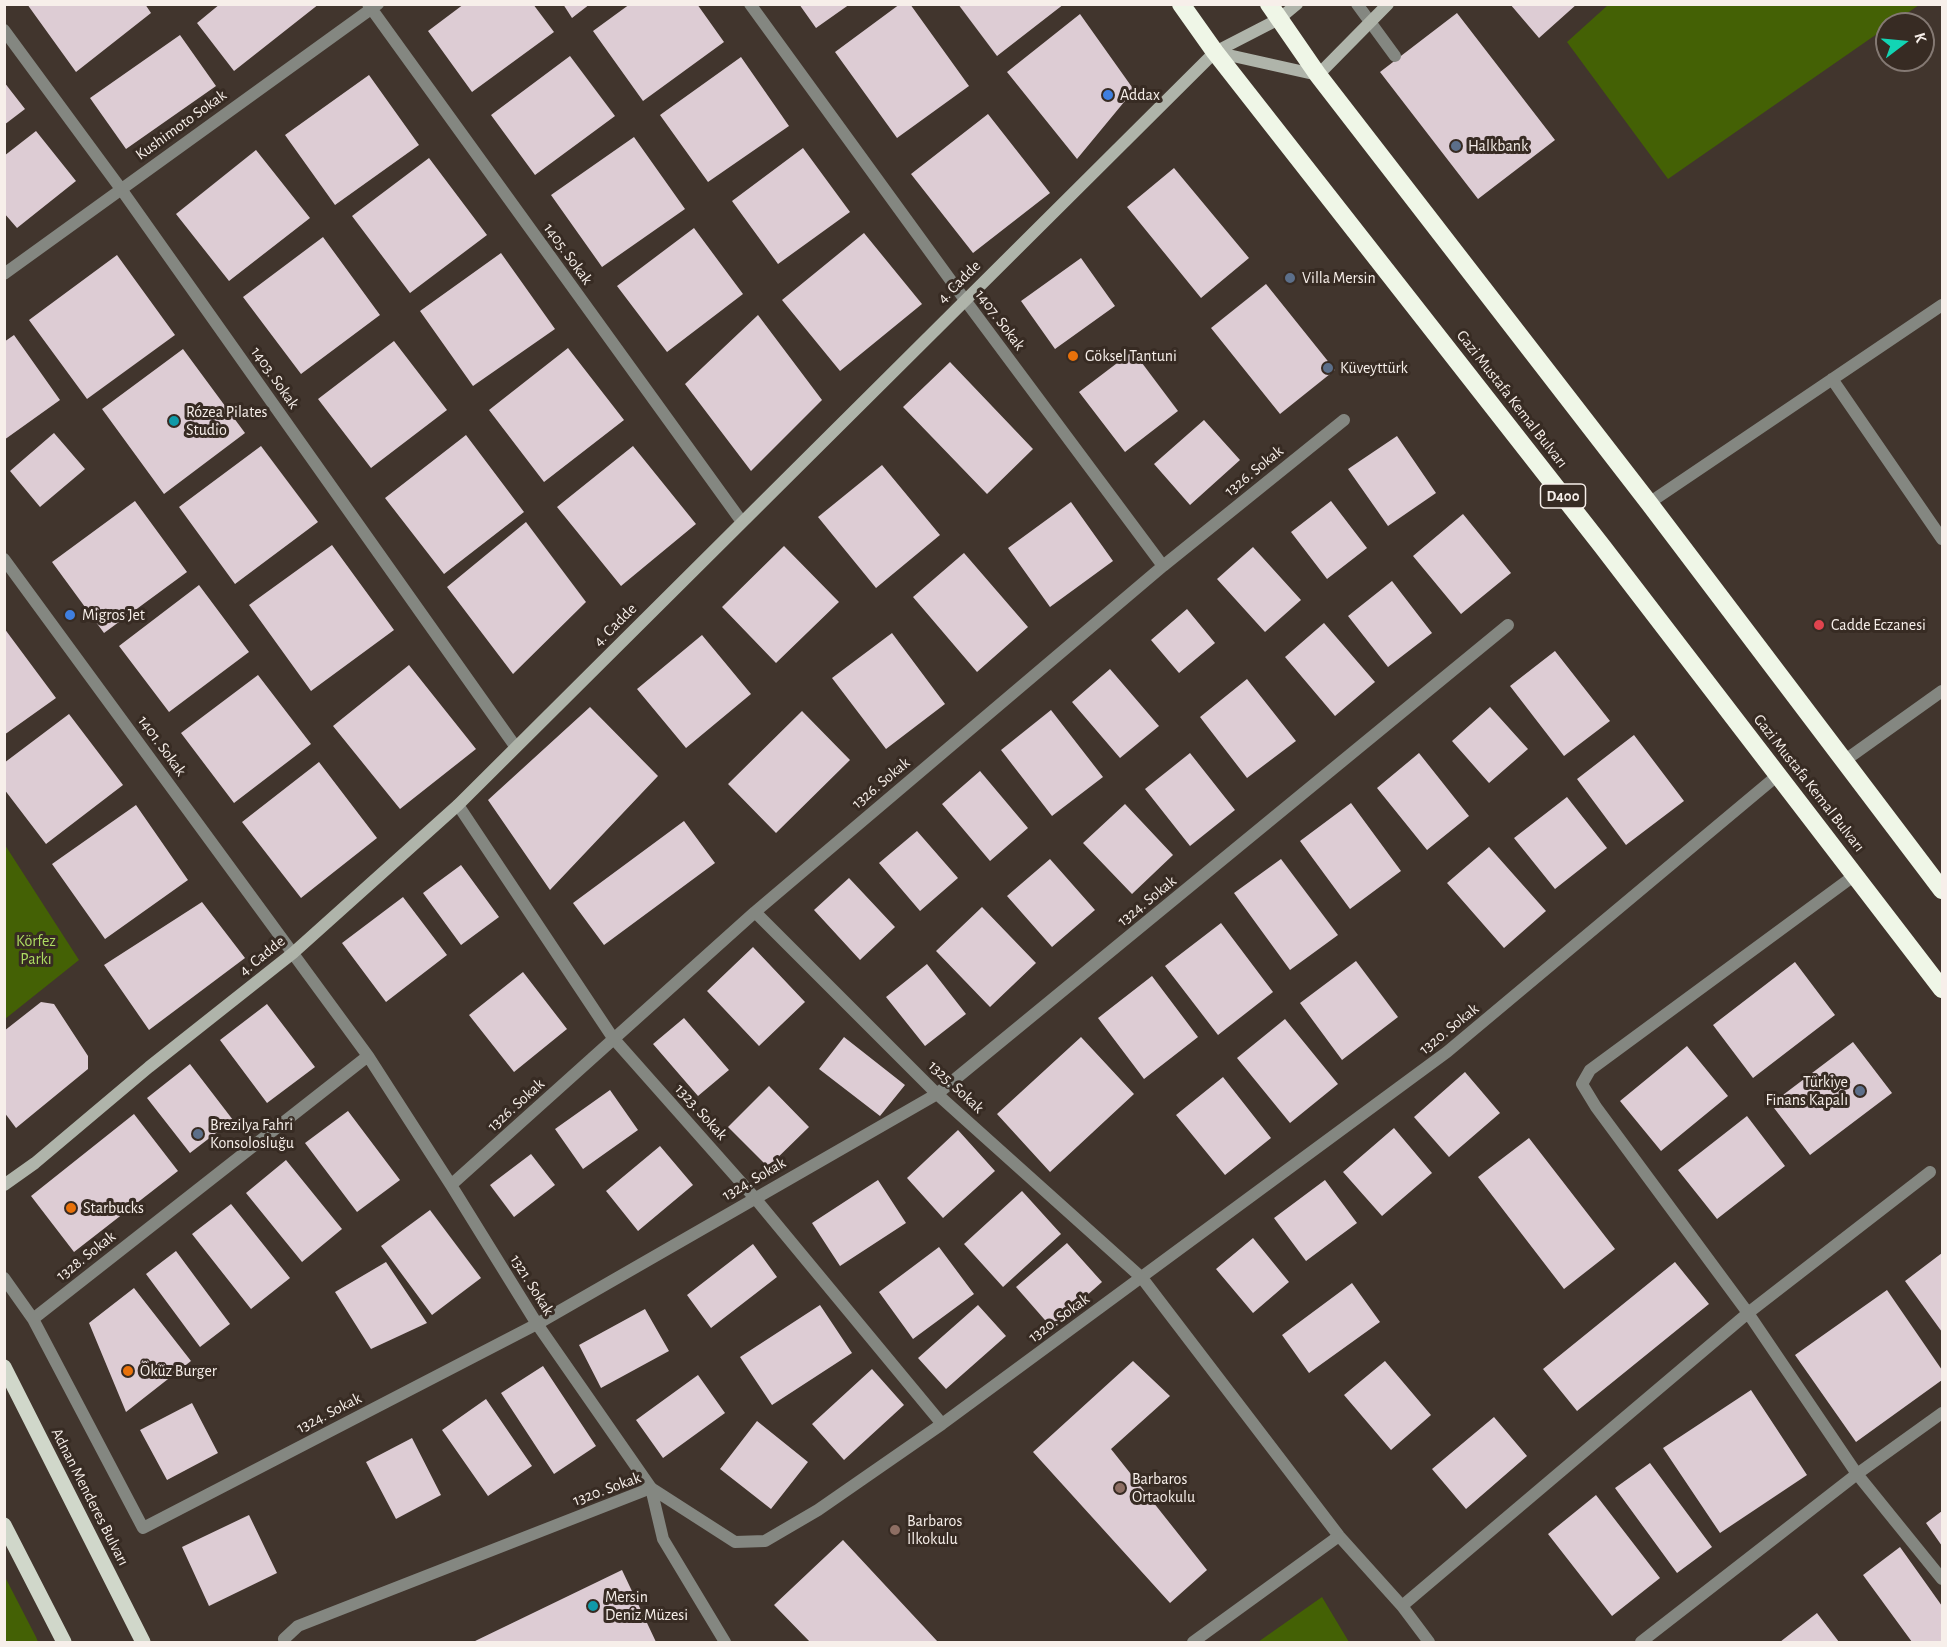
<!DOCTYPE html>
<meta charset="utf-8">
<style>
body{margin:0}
#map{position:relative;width:1947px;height:1647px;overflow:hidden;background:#41352d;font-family:"Alegreya Sans",sans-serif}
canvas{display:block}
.frame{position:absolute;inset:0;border:6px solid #f7efea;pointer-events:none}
.north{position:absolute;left:1875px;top:12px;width:60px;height:60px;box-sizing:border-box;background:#372b23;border:2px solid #847973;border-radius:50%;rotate:74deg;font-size:16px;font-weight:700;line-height:24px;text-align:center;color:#f7efea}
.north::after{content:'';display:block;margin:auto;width:21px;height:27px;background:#12d5b4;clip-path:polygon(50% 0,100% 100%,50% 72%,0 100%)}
</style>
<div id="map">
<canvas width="1947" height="1647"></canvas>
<div class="frame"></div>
<div class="north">K</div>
</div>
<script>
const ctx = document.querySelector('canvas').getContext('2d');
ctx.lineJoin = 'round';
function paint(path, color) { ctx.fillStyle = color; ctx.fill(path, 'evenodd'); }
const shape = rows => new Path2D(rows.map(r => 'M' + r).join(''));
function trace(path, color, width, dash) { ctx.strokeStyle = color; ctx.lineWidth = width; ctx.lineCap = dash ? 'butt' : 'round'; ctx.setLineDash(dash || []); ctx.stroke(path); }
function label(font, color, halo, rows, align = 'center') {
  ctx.font = font + ' "Alegreya Sans",sans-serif'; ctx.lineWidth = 6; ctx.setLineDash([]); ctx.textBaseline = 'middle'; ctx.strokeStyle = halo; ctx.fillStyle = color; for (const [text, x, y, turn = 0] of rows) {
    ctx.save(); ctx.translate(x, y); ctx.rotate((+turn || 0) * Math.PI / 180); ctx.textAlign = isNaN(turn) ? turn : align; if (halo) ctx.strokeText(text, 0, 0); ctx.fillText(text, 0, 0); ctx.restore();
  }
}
paint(shape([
 [1608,5,1608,4,1919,5,1891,24,1887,24,1887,27,1668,179,1567,42],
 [5,845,79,960,5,1019,4,1019],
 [4,1575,36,1637,38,1642,5,1642],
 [1322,1597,1349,1642,1258,1642]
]), '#446105');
paint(shape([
 [27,4,145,4,151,13,76,72],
 [220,4,319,4,234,71,197,23],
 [464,4,533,4,554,32,472,92,428,31],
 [563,4,590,4,572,18],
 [630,4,697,4,724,42,643,101,593,31],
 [799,4,850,4,816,28],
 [900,4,910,4,969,86,897,138,835,52],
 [958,4,1064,4,997,56],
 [1510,4,1577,4,1539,38],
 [1457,13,1555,140,1478,199,1380,72],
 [1080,14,1134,90,1077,159,1007,72],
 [180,35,216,86,126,149,90,98],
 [570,56,615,116,535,175,491,115],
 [741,57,789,126,708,182,660,115],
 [369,75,419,145,335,205,285,135],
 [4,82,25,109,4,125],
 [988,114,1050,193,973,253,911,174],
 [36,131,76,181,17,228,4,213,4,156],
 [634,137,685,209,602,267,551,195],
 [803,148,850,212,778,264,732,201],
 [256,150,310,218,229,281,176,214],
 [429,158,487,235,410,293,352,216],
 [1174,168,1249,258,1201,298,1127,207],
 [694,228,743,294,667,352,617,286],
 [864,233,922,304,840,371,782,300],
 [323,237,380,315,301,374,243,297],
 [501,253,555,329,473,386,420,311],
 [117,255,175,335,87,399,29,320],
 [1081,258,1115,306,1055,349,1021,301],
 [1266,284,1335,370,1280,414,1211,328],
 [758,315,822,400,751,471,685,384],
 [14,335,60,400,4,440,4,342],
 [394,341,447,410,371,468,318,399],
 [568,348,624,420,544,482,489,410],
 [183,349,245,433,164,494,102,409],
 [1133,351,1178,411,1125,452,1079,392],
 [950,362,1033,449,987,494,903,407],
 [1204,420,1240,460,1190,505,1154,464],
 [54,433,85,469,40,507,10,471],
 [466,435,524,512,444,574,385,498],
 [1397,436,1436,493,1388,526,1348,469],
 [261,446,318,522,235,584,179,507],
 [633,446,696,524,621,586,557,507],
 [882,465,940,535,876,588,818,517],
 [135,501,187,572,104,633,52,562],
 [1331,501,1367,548,1327,579,1291,532],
 [1071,502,1113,561,1050,607,1008,548],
 [1463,514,1511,573,1461,614,1413,556],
 [526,522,586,602,513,674,447,587],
 [332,545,394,630,311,691,249,605],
 [784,546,839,602,776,663,722,607],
 [1253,547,1301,600,1265,632,1217,579],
 [964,553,1028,627,977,672,913,597],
 [1392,581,1432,633,1388,667,1348,616],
 [199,585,249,652,169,712,119,646],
 [1187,609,1215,643,1179,673,1151,640],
 [1324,623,1375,682,1335,716,1285,657],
 [4,628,56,698,4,735],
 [892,633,945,704,886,749,832,678],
 [702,635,751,694,686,748,637,689],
 [1555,651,1610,721,1564,756,1510,686],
 [409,665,476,749,400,809,333,726],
 [1110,669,1159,726,1120,758,1072,702],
 [258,675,311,744,234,803,181,733],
 [1247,679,1296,741,1247,778,1200,717],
 [590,707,658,776,550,890,488,800],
 [1490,707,1528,749,1489,783,1452,741],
 [1051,710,1103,777,1052,816,1001,750],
 [802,711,850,760,776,833,728,784],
 [69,714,123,785,46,844,4,789,4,763],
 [1634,735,1684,801,1626,845,1577,779],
 [1190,753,1235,810,1190,846,1145,789],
 [1419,753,1469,816,1427,850,1377,788],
 [319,762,377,838,301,898,242,822],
 [980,771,1028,828,990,861,942,804],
 [1567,797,1607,848,1555,889,1514,838],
 [1351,803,1401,871,1350,909,1300,841],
 [1125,804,1173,855,1132,894,1083,843],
 [136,805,188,880,105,939,52,864],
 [684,821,715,863,604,945,573,903],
 [917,831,958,878,920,911,879,863],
 [1489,847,1546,911,1504,948,1447,883],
 [1050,859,1095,910,1052,947,1007,896],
 [1281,859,1338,935,1290,970,1234,893],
 [461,865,499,917,461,945,423,893],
 [849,878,895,927,860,960,814,910],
 [403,897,447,955,386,1002,342,943],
 [202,902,245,958,149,1030,104,965],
 [982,907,1036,963,990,1007,936,951],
 [1221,923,1273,992,1218,1035,1165,966],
 [753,947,805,1002,759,1046,707,991],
 [1356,961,1398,1017,1342,1060,1300,1003],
 [1795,962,1835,1015,1753,1078,1713,1025],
 [927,964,966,1014,925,1046,886,997],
 [523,972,567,1029,514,1072,469,1015],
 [1152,976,1198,1037,1144,1079,1098,1018],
 [41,1002,54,1004,88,1056,88,1069,16,1128,4,1112,4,1031],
 [267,1004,315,1067,267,1103,220,1040],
 [684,1018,729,1070,698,1096,653,1044],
 [1285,1019,1338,1084,1290,1123,1237,1058],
 [844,1037,905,1085,880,1116,819,1069],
 [1081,1037,1134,1094,1050,1172,997,1114],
 [1853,1042,1892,1093,1810,1155,1771,1104],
 [1687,1046,1728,1096,1661,1151,1620,1101],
 [190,1064,233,1120,190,1153,147,1098],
 [1465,1072,1500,1113,1449,1157,1414,1117],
 [1223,1077,1271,1138,1225,1175,1176,1115],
 [769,1086,809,1127,768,1167,728,1127],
 [610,1090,638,1130,583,1169,555,1129],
 [348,1111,400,1180,357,1212,305,1143],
 [134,1114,178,1171,74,1252,31,1196],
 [1747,1116,1785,1166,1717,1219,1678,1170],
 [1394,1128,1432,1173,1382,1216,1343,1172],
 [958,1130,995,1171,943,1218,907,1178],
 [1529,1138,1615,1249,1564,1289,1478,1177],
 [660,1146,693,1185,638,1231,606,1191],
 [531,1154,555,1185,514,1217,490,1185],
 [286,1160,342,1229,302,1262,246,1193],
 [878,1180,906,1223,840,1266,812,1223],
 [1325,1180,1357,1223,1306,1261,1274,1218],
 [1022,1191,1061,1234,1003,1287,964,1244],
 [231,1204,290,1278,251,1309,192,1234],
 [430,1210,481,1278,432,1315,381,1246],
 [1253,1238,1289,1282,1253,1313,1216,1269],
 [1067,1243,1102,1282,1051,1327,1016,1287],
 [753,1244,777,1277,711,1328,687,1295],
 [939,1247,974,1294,913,1339,879,1292],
 [176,1251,230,1324,200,1347,146,1274],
 [1942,1253,1942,1332,1905,1281],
 [386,1262,427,1323,371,1349,335,1292],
 [1675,1262,1709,1304,1577,1411,1543,1369],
 [1352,1283,1380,1322,1309,1373,1282,1335],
 [134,1288,191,1361,126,1412,89,1323],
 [1887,1290,1942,1370,1942,1380,1856,1442,1795,1355],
 [820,1305,852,1353,772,1405,740,1357],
 [978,1305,1006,1336,946,1389,918,1358],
 [645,1309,669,1351,601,1388,579,1345],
 [1133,1361,1170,1396,1111,1449,1207,1570,1170,1603,1033,1452],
 [1385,1361,1431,1415,1391,1450,1344,1395],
 [543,1366,596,1446,554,1474,501,1393],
 [872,1369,904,1405,844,1460,812,1424],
 [698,1375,725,1413,663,1458,636,1420],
 [1751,1390,1807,1475,1720,1533,1663,1448],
 [486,1399,532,1466,488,1496,442,1430],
 [192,1403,218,1453,167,1480,140,1430],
 [1494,1417,1527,1456,1466,1509,1432,1469],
 [757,1421,808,1462,771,1509,720,1469],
 [412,1438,441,1495,396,1519,366,1462],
 [1650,1463,1712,1547,1677,1573,1615,1488],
 [1596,1495,1660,1578,1612,1616,1548,1534],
 [1942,1511,1942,1546,1926,1523],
 [249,1515,277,1573,209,1606,182,1547],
 [843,1540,938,1642,810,1642,774,1605],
 [1900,1547,1942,1606,1942,1642,1912,1642,1863,1575],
 [622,1570,656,1642,473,1642],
 [1817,1613,1839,1642,1780,1642]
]), '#ddccd4');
trace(shape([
 [285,1642,284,1639,298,1626,651,1488]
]), '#848781', 12);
trace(shape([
 [368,4,742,522],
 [750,4,965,300,1163,566],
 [1357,4,1395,56],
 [4,30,121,189,515,746],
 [4,274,378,4],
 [1832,379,1942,539],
 [1649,503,1942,305],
 [4,559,368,1056,451,1185,537,1324,651,1488,663,1539,725,1642],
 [1844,761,1942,691],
 [458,805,613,1038,754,1197,942,1424],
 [1855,875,1590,1070,1582,1084,1596,1107,1748,1313,1857,1474,1942,1579],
 [755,912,937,1094,1142,1278,1339,1536,1402,1606,1429,1642],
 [451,1185,755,912,1163,566,1344,420],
 [4,1278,33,1319,368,1056],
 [33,1319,143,1528,537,1324,937,1094,1508,625],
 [651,1488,735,1542,765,1541,818,1510,942,1424,1447,1052,1778,775],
 [1402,1606,1748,1313,1930,1172],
 [1193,1642,1339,1536],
 [1641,1642,1857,1474,1942,1413]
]), '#848781', 12);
trace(shape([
 [1215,52,1318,75,1388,4],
 [4,1185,35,1163,149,1067,293,953,458,805,1215,52,1279,19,1297,4]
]), '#afb4aa', 12);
trace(shape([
 [4,1367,143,1642],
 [4,1525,64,1642]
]), '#d0d7ca', 15);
trace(shape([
 [1181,4,1215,52,1602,546,1942,989],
 [1269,4,1318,75,1649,503,1942,890]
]), '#eff6e7', 18);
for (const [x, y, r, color] of [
 [1108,95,6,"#3f7fe0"],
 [1456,146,6,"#5c6f8a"],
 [1290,278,6,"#5c6f8a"],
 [1073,356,6,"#e8710a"],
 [1328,368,6,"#5c6f8a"],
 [174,421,6,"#0f9aa8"],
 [70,615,6,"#3f7fe0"],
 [1819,625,6,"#e0444e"],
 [1860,1091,6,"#5c6f8a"],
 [198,1134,6,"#5c6f8a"],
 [71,1208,6,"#e8710a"],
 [128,1371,6,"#e8710a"],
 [1120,1488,6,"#8d6e63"],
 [895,1530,6,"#8d6e63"],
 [593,1606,6,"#0f9aa8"]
]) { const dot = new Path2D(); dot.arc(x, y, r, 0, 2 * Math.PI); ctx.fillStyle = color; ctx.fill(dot); trace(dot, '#372b23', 2); }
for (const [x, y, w] of [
 [1563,496,45]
]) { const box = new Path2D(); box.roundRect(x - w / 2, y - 12, w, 24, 4.5); ctx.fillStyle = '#372b23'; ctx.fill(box); trace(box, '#f7efea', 1.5); }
label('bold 15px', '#f7efea', null, [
 ["D400",1563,496]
]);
label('16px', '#f7efea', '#372b23', [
 ["Addax",1120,95],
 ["Halkbank",1468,146],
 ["Villa Mersin",1302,278],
 ["Göksel Tantuni",1085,356],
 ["Küveyttürk",1340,368],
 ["Rózea Pilates",186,412],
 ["Studio",186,430],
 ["Migros Jet",82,615],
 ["Cadde Eczanesi",1831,625],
 ["Türkiye",1848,1082,"right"],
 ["Finans Kapalı",1848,1100,"right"],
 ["Brezilya Fahri",210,1125],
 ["Konsolosluğu",210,1143],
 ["Starbucks",83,1208],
 ["Öküz Burger",140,1371],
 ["Barbaros",1132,1479],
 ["Ortaokulu",1132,1497],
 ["Barbaros",907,1521],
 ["İlkokulu",907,1539],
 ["Mersin",605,1597],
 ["Deniz Müzesi",605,1615]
], 'left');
label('16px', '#f7efea', '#372b23', [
 ["Kushimoto Sokak",181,125,-36],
 ["1405. Sokak",568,254,54],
 ["4. Cadde",959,282,-45],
 ["1407. Sokak",1000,320,53],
 ["1403. Sokak",275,378,55],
 ["Gazi Mustafa Kemal Bulvarı",1512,399,52],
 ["1326. Sokak",1254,471,-39],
 ["4. Cadde",615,625,-45],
 ["1401. Sokak",162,746,54],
 ["1326. Sokak",881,783,-40],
 ["Gazi Mustafa Kemal Bulvarı",1809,783,52],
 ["1324. Sokak",1147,901,-39],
 ["4. Cadde",262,956,-39],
 ["1320. Sokak",1449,1029,-39],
 ["1325. Sokak",956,1087,43],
 ["1326. Sokak",516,1105,-42],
 ["1323. Sokak",701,1112,48],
 ["1324. Sokak",754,1179,-30],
 ["1328. Sokak",86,1256,-38],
 ["1321. Sokak",532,1285,58],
 ["1320. Sokak",1059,1318,-36],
 ["1324. Sokak",329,1413,-27],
 ["1320. Sokak",607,1489,-20],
 ["Adnan Menderes Bulvarı",90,1497,63]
]);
label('16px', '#addc62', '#372b23', [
 ["Körfez",36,941],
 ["Parkı",36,959]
]);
</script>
